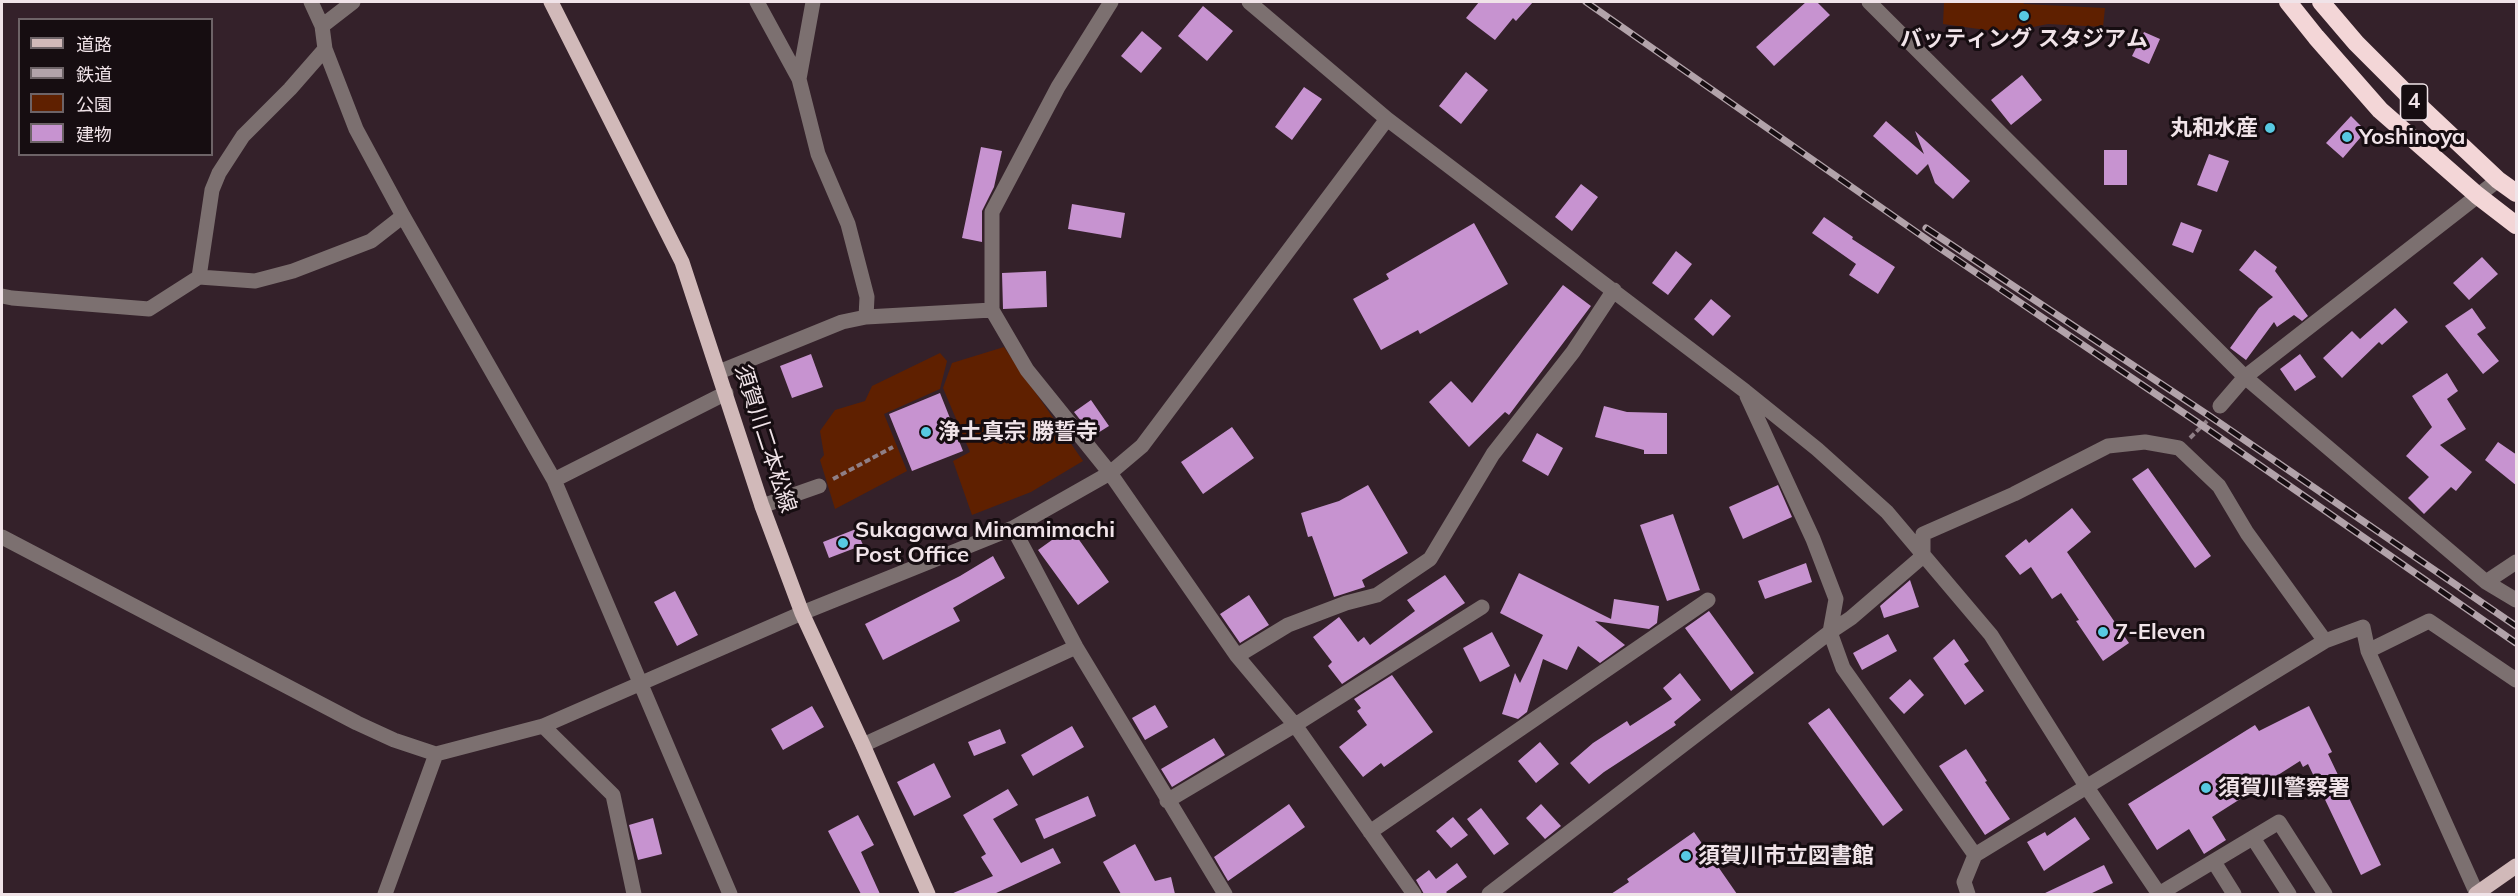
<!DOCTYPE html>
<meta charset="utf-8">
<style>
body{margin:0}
#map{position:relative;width:2518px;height:896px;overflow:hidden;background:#34212a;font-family:Mulish,"Noto Sans JP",sans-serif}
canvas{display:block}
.frame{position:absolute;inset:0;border:3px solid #f0e3e8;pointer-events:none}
.legend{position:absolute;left:18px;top:18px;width:195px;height:138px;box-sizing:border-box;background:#160d11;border:2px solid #6d6367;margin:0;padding:8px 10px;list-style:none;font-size:18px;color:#f0e3e8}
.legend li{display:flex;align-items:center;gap:12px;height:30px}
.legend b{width:30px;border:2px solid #6d6367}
</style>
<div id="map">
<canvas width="2518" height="896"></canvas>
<div class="frame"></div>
<ul class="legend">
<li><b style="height:8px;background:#d1b9b9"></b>道路</li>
<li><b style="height:8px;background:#b2a3aa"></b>鉄道</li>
<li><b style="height:16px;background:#5f2000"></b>公園</li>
<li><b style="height:16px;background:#c793d0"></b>建物</li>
</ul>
</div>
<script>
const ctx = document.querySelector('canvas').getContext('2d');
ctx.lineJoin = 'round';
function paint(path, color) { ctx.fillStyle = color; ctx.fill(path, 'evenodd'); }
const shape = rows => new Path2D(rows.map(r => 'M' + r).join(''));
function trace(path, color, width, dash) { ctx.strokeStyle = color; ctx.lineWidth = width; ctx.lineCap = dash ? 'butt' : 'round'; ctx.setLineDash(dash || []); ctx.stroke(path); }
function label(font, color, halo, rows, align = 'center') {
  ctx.font = font + ' Mulish,"Noto Sans JP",sans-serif'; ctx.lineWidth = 6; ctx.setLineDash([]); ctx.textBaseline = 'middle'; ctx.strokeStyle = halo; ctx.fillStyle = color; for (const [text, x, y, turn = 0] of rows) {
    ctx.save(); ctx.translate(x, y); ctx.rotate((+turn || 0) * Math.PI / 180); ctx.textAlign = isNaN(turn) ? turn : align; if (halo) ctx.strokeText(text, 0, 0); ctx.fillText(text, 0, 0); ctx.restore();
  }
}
paint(shape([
 [1944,2,2023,2,2024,4,2105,8,2103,27,2048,24,2023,29,1993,31,1943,24],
 [1004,347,1083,461,1031,492,972,515,953,461,970,452,943,388,952,363],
 [940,353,947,361,940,389,884,414,907,471,835,509,820,460,824,455,820,431,835,410,865,401,872,386]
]), '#5f2000');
paint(shape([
 [1479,2,1533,2,1516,21,1513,18,1495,40,1466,18],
 [1806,2,1817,2,1830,15,1774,66,1756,47],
 [1203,6,1233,31,1207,61,1178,36],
 [1142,31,1162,48,1141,73,1121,56],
 [2144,32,2160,39,2149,64,2132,56],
 [1466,72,1488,90,1461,124,1439,106],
 [2022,75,2042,100,2011,125,1991,100],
 [1304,87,1322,99,1292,140,1275,127],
 [2351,116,2366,131,2343,158,2326,143],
 [1886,121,1924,154,1915,131,1970,181,1953,199,1935,183,1928,164,1917,175,1873,136],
 [981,147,1002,151,994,187,982,211,982,242,962,238],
 [2104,150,2127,150,2127,185,2104,185],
 [2209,154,2229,161,2217,192,2197,185],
 [1581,184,1598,197,1572,231,1555,217],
 [1072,204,1125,213,1121,238,1068,229],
 [1824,217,1853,237,1852,239,1895,267,1878,294,1849,275,1856,264,1812,233],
 [2181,222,2202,230,2193,253,2172,245],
 [1474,223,1508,284,1420,334,1418,330,1381,350,1353,299,1389,279,1386,274],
 [2255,250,2277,267,2275,271,2308,316,2302,321,2294,315,2277,327,2274,322,2246,360,2230,348,2259,308,2273,297,2239,270],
 [1676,251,1692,264,1668,295,1652,283],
 [2482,257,2498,274,2469,300,2453,283],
 [1046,271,1047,307,1003,309,1002,273],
 [1563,285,1591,306,1509,415,1505,412,1469,447,1429,402,1451,381,1472,403],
 [1711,299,1731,316,1713,336,1694,319],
 [2395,308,2408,322,2382,345,2379,342,2342,378,2323,358,2352,331,2360,339],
 [2472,308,2486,328,2477,334,2499,361,2483,374,2445,326],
 [811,354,823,387,792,398,780,366],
 [2300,354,2316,377,2295,391,2280,369],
 [2447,373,2458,391,2447,399,2466,429,2440,445,2472,472,2456,491,2451,487,2424,514,2408,498,2429,477,2406,456,2432,427,2412,396],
 [940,393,963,451,912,471,889,414],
 [1091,400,1109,426,1093,436,1074,412],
 [1604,406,1627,412,1667,413,1667,454,1644,454,1644,450,1595,437],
 [1232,427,1254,458,1203,494,1181,462],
 [1537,433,1563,448,1548,476,1522,461],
 [2498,442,2517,455,2517,486,2485,460],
 [2148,468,2211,556,2195,568,2132,479],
 [1368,485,1408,553,1362,580,1365,587,1334,597,1312,536,1308,537,1301,513,1339,501],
 [1778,485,1792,517,1743,539,1729,507],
 [2072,508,2091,532,2067,552,2129,643,2103,661,2076,621,2079,620,2061,593,2052,599,2031,567,2020,575,2005,556,2026,539,2029,543],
 [1673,514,1700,590,1667,601,1640,525],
 [1070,527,1109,582,1078,605,1038,550],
 [856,529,863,545,829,558,823,542],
 [993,556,1005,578,953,608,960,621,883,660,865,624,960,576],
 [1806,563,1812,582,1765,599,1758,581],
 [1519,573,1611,619,1614,599,1659,606,1657,623,1649,629,1595,621,1625,645,1600,663,1578,646,1567,670,1543,659,1527,712,1518,719,1502,714,1515,673,1520,683,1543,635,1500,613],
 [1445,575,1465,603,1342,684,1328,666,1332,662,1313,637,1339,617,1358,642,1364,637,1370,645,1415,611,1407,600],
 [1910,580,1919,607,1884,618,1880,606],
 [675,591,698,635,677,646,654,602],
 [1249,595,1269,625,1240,643,1220,614],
 [1709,611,1754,673,1731,691,1685,628],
 [1492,632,1510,666,1480,682,1463,648],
 [1888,634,1897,651,1862,670,1853,653],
 [1954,639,1969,661,1964,664,1984,691,1965,705,1933,658],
 [1680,673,1701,700,1674,722,1676,725,1604,772,1589,784,1570,763,1593,743,1627,721,1630,726,1672,699,1663,688],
 [1392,675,1433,732,1384,767,1381,763,1363,777,1339,747,1367,725,1357,711,1361,708,1354,699],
 [1910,679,1924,695,1904,714,1889,698],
 [1155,705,1168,727,1145,740,1132,718],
 [812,706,824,727,783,750,771,729],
 [2309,706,2332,752,2328,754,2381,865,2361,875,2308,764,2303,767,2300,761,2212,817,2226,840,2204,854,2189,829,2157,850,2128,804,2255,725,2259,731],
 [1829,708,1903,810,1883,826,1808,723],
 [1072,726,1084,747,1033,776,1021,755],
 [1000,729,1006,743,974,756,968,742],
 [1214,738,1225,755,1172,787,1161,769],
 [1540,742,1559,764,1536,783,1518,761],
 [1966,749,1987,781,1985,782,2010,819,1985,835,1939,766],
 [934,763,951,797,914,816,897,782],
 [1008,789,1018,805,993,819,1021,863,1053,848,1061,863,994,894,951,894,993,876,981,857,986,854,963,815],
 [1088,796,1096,816,1044,839,1035,819],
 [1289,804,1305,827,1228,881,1214,857],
 [1541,804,1561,826,1545,839,1526,818],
 [1481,808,1509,844,1494,855,1467,819],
 [858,815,874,845,861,852,880,894,861,894,828,831],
 [1453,817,1468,835,1451,848,1436,831],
 [2075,817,2090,839,2044,871,2027,842,2045,832,2047,836],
 [653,818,662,854,638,860,629,825],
 [1694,832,1737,894,1611,894,1629,882,1627,879],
 [1135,844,1155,881,1171,877,1175,894,1121,894,1103,862],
 [1457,863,1467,877,1446,892,1448,894,1424,894,1416,880,1429,870,1436,879],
 [2104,865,2113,883,2090,894,2043,894]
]), '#c793d0');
trace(shape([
 [2190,438,2210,418],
 [833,479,893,447]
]), '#8f7f86', 4, [6, 3]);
trace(shape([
 [311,2,322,26,325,49,356,129,403,216,554,480,730,894],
 [757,2,799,79,818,154,848,224,867,297,866,317],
 [1111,2,1058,87,992,212,992,310,1027,370,1110,473,1237,656,1295,725,1414,894],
 [1249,2,1387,119,1745,391,1817,449,1887,512,1991,635,2086,786,2159,894],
 [1869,2,2245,377,2486,582,2516,600],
 [322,26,353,2],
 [799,79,813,2],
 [199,277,212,190,219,173,243,136,290,89,325,49],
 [2,296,12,298,149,309,199,277,255,281,293,271,371,241,403,216],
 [719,372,842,322,866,317,992,310],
 [1747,396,1813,539,1836,599,1830,632,1843,668,1975,855],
 [2220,406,2245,377,2498,180],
 [554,480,726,393],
 [762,506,819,486],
 [1013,528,1076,647,1225,894],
 [2,537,357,723,394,740,436,754,543,726,802,613,1013,528,1110,473,1142,446,1387,119],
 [2486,582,2516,562],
 [2368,651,2477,894],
 [1237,656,1288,625,1346,603,1377,595,1430,559,1493,454,1573,352,1614,290],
 [543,726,613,795,634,894],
 [863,745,1076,647],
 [1167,801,1295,725,1482,607],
 [1370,832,1708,600],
 [2253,838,2289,894],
 [2214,862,2234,894],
 [385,894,436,754],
 [1489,894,1830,632,1851,618,1923,556,1923,534,2014,494,2108,446,2145,442,2179,448,2219,486,2247,533,2325,641],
 [1968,894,1964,882,1975,855,2325,641,2363,627,2368,651,2429,621,2516,680],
 [2159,894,2279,822,2325,894]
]), '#7c7070', 15);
trace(shape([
 [551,2,682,262,762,506,802,613,863,745,928,894],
 [2476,894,2516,866]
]), '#d1b9b9', 15);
trace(shape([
 [2288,2,2316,37,2380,110,2477,195,2516,225],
 [2321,2,2356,43,2412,99,2498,180,2516,193]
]), '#f3d6d7', 18);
const rail = shape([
 [1586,2,1935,245,2203,426,2516,643],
 [1926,228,2211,417,2516,626]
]);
trace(rail, '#b2a3aa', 7);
trace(rail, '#160d11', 4.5, [14]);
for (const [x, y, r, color] of [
 [2024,16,6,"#57c9e2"],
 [2270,128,6,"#57c9e2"],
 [2347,137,6,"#57c9e2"],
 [926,432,6,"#57c9e2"],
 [843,543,6,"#57c9e2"],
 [2103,632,6,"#57c9e2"],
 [2206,788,6,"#57c9e2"],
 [1686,856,6,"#57c9e2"]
]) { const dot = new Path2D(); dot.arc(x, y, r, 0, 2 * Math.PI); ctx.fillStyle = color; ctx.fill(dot); trace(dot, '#160d11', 2); }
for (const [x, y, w] of [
 [2414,102,27]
]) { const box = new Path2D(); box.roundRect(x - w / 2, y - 18, w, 36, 4.5); ctx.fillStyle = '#160d11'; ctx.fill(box); trace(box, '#f0e3e8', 1.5); }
label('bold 21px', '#f0e3e8', null, [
 ["4",2414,102]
]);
label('bold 22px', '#f0e3e8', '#160d11', [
 ["バッティング スタジアム",2024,39,"center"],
 ["丸和水産",2258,128,"right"],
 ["Yoshinoya",2359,137],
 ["浄土真宗 勝誓寺",938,432],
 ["Sukagawa Minamimachi",855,530],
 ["Post Office",855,555],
 ["7-Eleven",2115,632],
 ["須賀川警察署",2218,788],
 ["須賀川市立図書館",1698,856]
], 'left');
label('22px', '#f0e3e8', '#160d11', [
 ["須賀川二本松線",765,439,72]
]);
</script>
